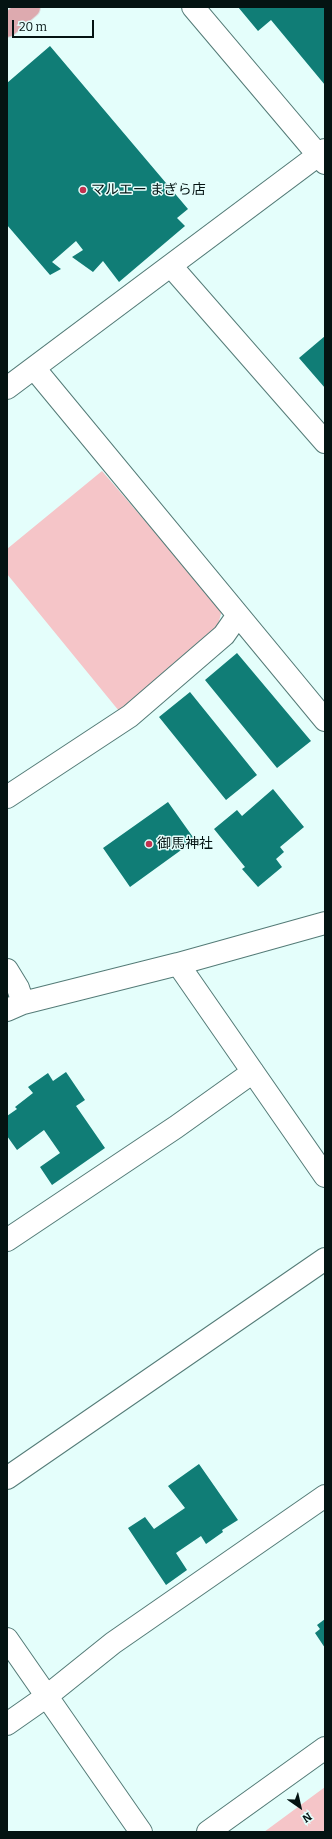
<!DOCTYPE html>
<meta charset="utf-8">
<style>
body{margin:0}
#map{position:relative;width:332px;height:1839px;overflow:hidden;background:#e4fefb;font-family:Bitter,serif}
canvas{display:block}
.frame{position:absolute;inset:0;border:8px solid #041312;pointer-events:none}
.north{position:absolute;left:280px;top:1787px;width:40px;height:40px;-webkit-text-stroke:3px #e4fefb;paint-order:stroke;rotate:146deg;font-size:11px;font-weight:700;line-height:16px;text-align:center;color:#041312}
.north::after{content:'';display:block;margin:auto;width:14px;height:18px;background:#041312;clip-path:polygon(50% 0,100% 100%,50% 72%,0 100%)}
.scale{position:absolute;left:12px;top:20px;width:82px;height:18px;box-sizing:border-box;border:2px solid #041312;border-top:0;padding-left:5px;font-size:12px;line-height:14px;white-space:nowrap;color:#041312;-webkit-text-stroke:3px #e4fefb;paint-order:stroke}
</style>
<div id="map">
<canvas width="332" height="1839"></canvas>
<div class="frame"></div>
<div class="north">N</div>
<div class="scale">20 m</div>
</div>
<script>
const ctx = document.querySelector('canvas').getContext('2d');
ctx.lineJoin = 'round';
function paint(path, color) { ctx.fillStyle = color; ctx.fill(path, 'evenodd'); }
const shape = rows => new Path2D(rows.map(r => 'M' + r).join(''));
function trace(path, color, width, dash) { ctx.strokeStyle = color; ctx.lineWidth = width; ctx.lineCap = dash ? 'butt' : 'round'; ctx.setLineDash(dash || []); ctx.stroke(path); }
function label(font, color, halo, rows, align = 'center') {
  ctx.font = font + ' Bitter,"Noto Sans JP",serif'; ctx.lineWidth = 3; ctx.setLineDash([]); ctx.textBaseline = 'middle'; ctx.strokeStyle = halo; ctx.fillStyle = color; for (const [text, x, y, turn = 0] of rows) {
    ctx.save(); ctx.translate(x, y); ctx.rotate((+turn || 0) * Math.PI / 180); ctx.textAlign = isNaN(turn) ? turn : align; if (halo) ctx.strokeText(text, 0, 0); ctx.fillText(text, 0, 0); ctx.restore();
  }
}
paint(shape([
 [102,471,222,610,218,625,119,711,7,574,7,549],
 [325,1787,325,1832,264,1832]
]), '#f5c5c8');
paint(shape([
 [238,7,325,7,325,85,271,20,258,31],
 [50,46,188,209,177,218,185,226,119,282,103,261,93,272,72,257,83,250,76,241,52,262,61,269,50,275,7,225,7,83],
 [325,336,325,388,299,358],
 [237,653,311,741,277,768,205,680],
 [190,692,257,775,226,800,159,717],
 [273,789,304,827,280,847,284,852,276,859,282,867,258,887,242,869,245,867,214,829,237,810,242,816],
 [168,802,195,840,130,887,103,848],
 [66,1072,85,1100,76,1106,105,1148,52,1185,40,1167,60,1153,44,1130,17,1150,7,1136,7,1116,17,1109,15,1107,33,1093,28,1087,48,1073,53,1081],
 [199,1464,238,1520,222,1530,223,1532,206,1544,201,1536,176,1553,187,1570,166,1585,128,1528,145,1517,154,1529,185,1508,168,1486],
 [325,1619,325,1648,315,1633,320,1629,317,1625]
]), '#107d76');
const minor = shape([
 [193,7,325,163],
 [171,266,325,442],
 [34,368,325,720],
 [7,388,325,150],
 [7,797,130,716,224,635,238,615],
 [178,964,325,1176],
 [7,970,18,988,23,1003],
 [7,1010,23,1003,178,964,325,923],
 [7,1240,176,1127,253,1072],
 [7,1478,325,1259],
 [7,1639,141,1832],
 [7,1724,47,1696,113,1643,325,1496],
 [208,1832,325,1748]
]);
const major = shape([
 [7,26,29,7]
]);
trace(minor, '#547b77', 24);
trace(major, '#dcdede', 24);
trace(minor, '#fff', 22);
trace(major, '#ddaaaf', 22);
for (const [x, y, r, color] of [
 [83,190,4,"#c2324f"],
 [149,844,4,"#c2324f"]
]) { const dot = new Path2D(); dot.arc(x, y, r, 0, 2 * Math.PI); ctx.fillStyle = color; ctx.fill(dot); trace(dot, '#e4fefb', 1.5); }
label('14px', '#041312', '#e4fefb', [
 ["マルエー まぎら店",91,190],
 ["御馬神社",157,844]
], 'left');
</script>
